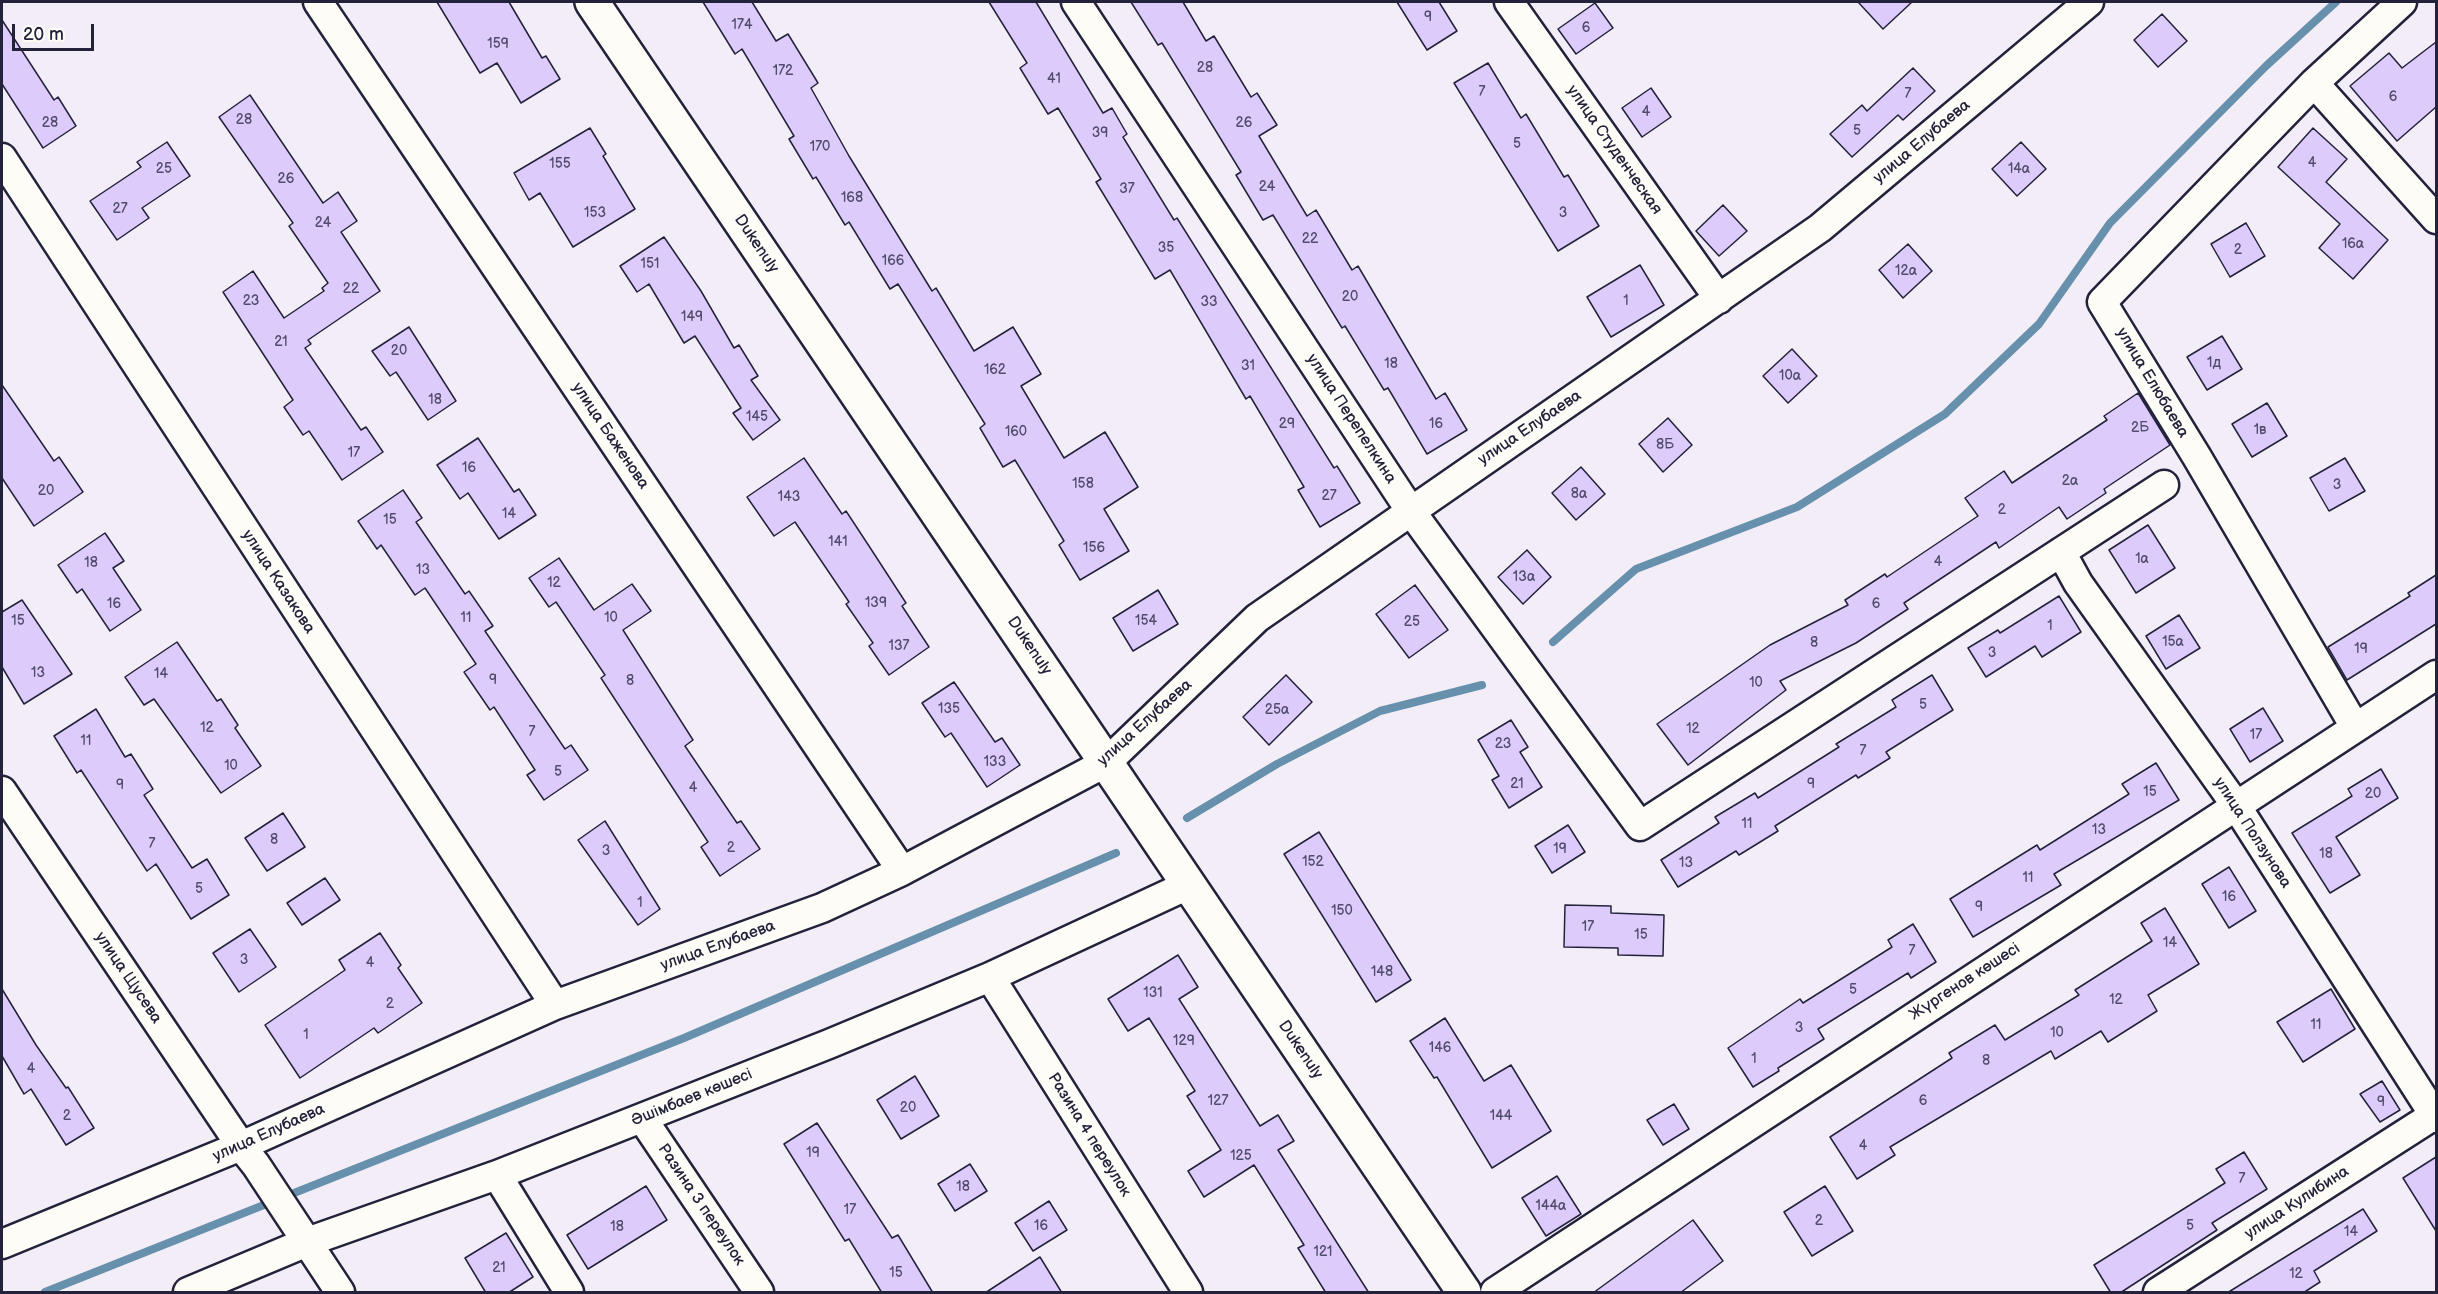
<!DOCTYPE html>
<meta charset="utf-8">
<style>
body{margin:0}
#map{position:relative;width:2438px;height:1294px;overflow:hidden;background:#f3edf8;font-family:"Balsamiq Sans",sans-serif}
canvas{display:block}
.frame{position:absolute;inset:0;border:3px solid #22223b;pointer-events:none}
.scale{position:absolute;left:12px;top:24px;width:82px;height:27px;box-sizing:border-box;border:3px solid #22223b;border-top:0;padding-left:8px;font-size:18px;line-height:21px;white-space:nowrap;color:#22223b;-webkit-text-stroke:4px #fdfcf7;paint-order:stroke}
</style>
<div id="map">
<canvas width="2438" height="1294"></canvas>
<div class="frame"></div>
<div class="scale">20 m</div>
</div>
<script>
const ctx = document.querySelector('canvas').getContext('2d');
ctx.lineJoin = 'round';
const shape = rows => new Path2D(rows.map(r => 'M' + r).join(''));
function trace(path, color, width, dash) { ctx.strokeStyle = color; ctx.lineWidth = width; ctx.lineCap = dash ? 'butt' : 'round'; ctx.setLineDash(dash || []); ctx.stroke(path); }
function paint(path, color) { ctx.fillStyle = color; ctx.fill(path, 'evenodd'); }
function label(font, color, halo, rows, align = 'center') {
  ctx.font = font + ' "Balsamiq Sans",sans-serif'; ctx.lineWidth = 5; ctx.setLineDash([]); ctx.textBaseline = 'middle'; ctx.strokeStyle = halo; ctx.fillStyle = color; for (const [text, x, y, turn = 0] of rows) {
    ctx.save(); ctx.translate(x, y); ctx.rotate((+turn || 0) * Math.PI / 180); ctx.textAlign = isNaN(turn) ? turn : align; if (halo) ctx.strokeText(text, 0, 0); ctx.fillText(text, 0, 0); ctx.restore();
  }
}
trace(shape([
 [1553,642,1636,569,1797,507,1945,414,2039,324,2110,223,2266,66,2336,2],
 [1187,818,1277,764,1380,711,1482,685],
 [45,1292,684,1038,1116,853]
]), '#6790ac', 8);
const building = shape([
 [437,2,509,2,542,58,546,56,560,79,521,103,497,63,480,73,437,2],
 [703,2,752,2,776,41,788,34,818,83,811,88,849,156,932,291,936,288,974,351,1013,327,1041,374,1021,386,1064,458,1105,432,1138,487,1104,509,1129,551,1080,580,1059,545,1064,541,1015,460,1003,467,980,428,985,424,898,284,890,289,849,222,845,225,816,177,813,179,789,139,794,136,742,49,735,54,703,2],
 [989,2,1036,2,1103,113,1112,108,1127,134,1123,137,1174,220,1177,218,1334,468,1337,466,1360,503,1320,527,1298,490,1304,487,1250,396,1246,399,1170,270,1155,279,1096,182,1101,179,1058,108,1048,114,1020,68,1027,63,989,2],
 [1131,2,1183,2,1206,41,1214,36,1251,97,1257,93,1277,125,1259,136,1307,216,1316,210,1352,270,1358,266,1436,399,1445,393,1467,430,1427,454,1388,388,1384,390,1345,326,1342,328,1273,215,1263,220,1236,175,1241,172,1162,43,1158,45,1131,2],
 [1397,2,1439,2,1457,31,1427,50,1397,2],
 [1858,2,1912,2,1883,29,1858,2],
 [1595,3,1613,28,1576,54,1558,29,1595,3],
 [2162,14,2187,41,2158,67,2134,40,2162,14],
 [2,20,54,100,58,97,76,126,43,148,2,84,2,20],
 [2436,42,2436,107,2397,141,2350,86,2389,53,2402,68,2436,42],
 [1488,63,1521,118,1526,114,1564,177,1568,175,1599,226,1558,251,1454,83,1488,63],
 [1913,68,1935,91,1903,120,1898,115,1852,157,1830,134,1862,105,1867,111,1913,68],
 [1651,88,1671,117,1642,137,1622,108,1651,88],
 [250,95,323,203,338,192,357,221,341,232,380,291,308,340,311,344,305,348,361,430,366,427,383,452,342,480,309,431,303,435,284,407,293,400,223,292,253,271,284,318,324,291,322,288,328,283,289,226,293,223,219,117,250,95],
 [590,128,606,154,603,156,635,209,573,247,540,193,529,200,514,173,590,128],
 [2313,128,2347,159,2326,182,2388,240,2353,279,2319,248,2340,224,2278,167,2313,128],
 [167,142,190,176,142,208,149,218,117,240,90,201,141,167,137,162,167,142],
 [2021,142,2046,169,2017,196,1992,169,2021,142],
 [1723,205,1747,231,1719,256,1696,231,1723,205],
 [2246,223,2265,256,2230,277,2211,244,2246,223],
 [664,237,701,291,734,348,739,345,758,376,751,380,780,420,753,440,733,413,741,408,695,336,684,343,649,284,637,292,620,266,664,237],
 [1908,244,1932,271,1903,298,1879,270,1908,244],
 [1640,265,1664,305,1611,337,1587,297,1640,265],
 [409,327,456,401,428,420,396,372,390,376,372,351,409,327],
 [2222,336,2242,369,2207,390,2187,357,2222,336],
 [1792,349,1817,376,1788,403,1763,376,1792,349],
 [2,385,54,461,59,457,83,492,34,526,2,478,2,385],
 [2138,393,2170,445,2104,489,2106,493,2067,519,2059,507,1999,548,1996,542,1904,603,1908,609,1856,643,1780,681,1786,690,1688,765,1657,724,1770,645,1848,605,1845,600,1885,574,1887,577,1978,516,1965,498,2004,471,2012,483,2107,420,2104,416,2138,393],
 [2267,403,2287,436,2252,457,2232,424,2267,403],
 [1668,418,1692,445,1663,472,1639,444,1668,418],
 [478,438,514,492,519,489,536,515,499,539,468,493,460,499,437,465,478,438],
 [804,458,842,514,846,511,869,546,906,603,902,606,929,647,889,675,869,646,873,643,846,604,849,602,795,522,774,536,747,497,804,458],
 [2345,458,2365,491,2329,511,2310,478,2345,458],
 [1581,467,1605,494,1576,520,1552,493,1581,467],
 [403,490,422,518,416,522,465,594,469,591,493,626,485,631,565,749,571,745,588,770,544,800,527,775,535,770,494,707,490,710,464,672,476,664,425,588,415,595,381,545,377,549,358,521,403,490],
 [2148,525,2175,568,2136,593,2109,550,2148,525],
 [105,533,124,561,113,568,141,610,110,631,82,589,77,593,58,565,105,533],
 [1527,550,1551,577,1523,604,1498,577,1527,550],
 [559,558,594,610,632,584,651,611,623,630,693,740,685,746,737,823,741,821,760,849,720,876,701,847,708,842,601,678,605,675,556,602,549,607,529,578,559,558],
 [2436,575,2436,624,2347,680,2328,647,2410,596,2408,593,2436,575],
 [1415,585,1448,630,1409,658,1376,614,1415,585],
 [1158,590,1178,624,1133,651,1113,618,1158,590],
 [2059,596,2081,632,2042,657,2035,646,1986,677,1968,648,1998,630,2000,633,2059,596],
 [22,600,72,674,24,704,2,667,2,612,22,600],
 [2179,615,2200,648,2166,669,2146,636,2179,615],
 [177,642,217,701,221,699,238,725,235,728,261,766,221,793,154,699,144,705,125,677,177,642],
 [1286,675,1312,702,1269,745,1243,717,1286,675],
 [1932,675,1953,710,1886,752,1890,758,1858,778,1856,775,1775,826,1778,831,1739,855,1736,851,1678,887,1661,860,1719,823,1715,817,1755,793,1758,798,1839,747,1836,744,1896,707,1892,700,1932,675],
 [954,682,995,742,1002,738,1020,765,987,787,951,733,945,737,922,703,954,682],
 [2263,708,2283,741,2250,762,2230,729,2263,708],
 [96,709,125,757,131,754,153,789,144,795,192,868,207,859,229,895,191,919,156,864,147,871,81,770,77,773,54,736,96,709],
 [1511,720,1528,747,1520,752,1542,787,1509,808,1492,780,1499,776,1478,740,1511,720],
 [2156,763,2179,800,2054,874,2061,885,1973,937,1950,899,2037,845,2040,850,2129,794,2122,784,2156,763],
 [2381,769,2398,798,2336,837,2360,875,2330,893,2292,833,2352,796,2348,789,2381,769],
 [283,813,305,847,267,871,245,838,283,813],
 [605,821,660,909,638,925,578,840,605,821],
 [1568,825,1585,852,1552,873,1535,846,1568,825],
 [1319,832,1411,980,1376,1002,1284,854,1319,832],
 [2229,867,2256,911,2229,928,2202,884,2229,867],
 [325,878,340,900,302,925,287,903,325,878],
 [1565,905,1611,906,1611,913,1664,915,1663,956,1618,955,1618,948,1564,947,1565,905],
 [2165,908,2199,964,2148,995,2157,1011,2108,1042,2101,1031,2055,1059,2051,1051,1890,1147,1895,1155,1857,1179,1830,1137,1952,1058,1949,1053,1995,1025,2005,1040,2079,995,2075,990,2152,941,2141,923,2165,908],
 [1913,924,1936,962,1911,978,1908,973,1818,1029,1824,1039,1778,1068,1779,1071,1753,1087,1728,1048,1800,999,1803,1003,1892,947,1888,940,1913,924],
 [250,929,276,967,239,992,213,953,250,929],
 [380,933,401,965,398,968,422,1003,378,1033,374,1028,300,1078,265,1025,345,970,339,960,380,933],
 [1178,955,1198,987,1179,999,1260,1126,1278,1115,1294,1141,1278,1150,1369,1293,1326,1293,1298,1248,1304,1245,1254,1165,1204,1197,1188,1171,1221,1150,1187,1096,1195,1091,1149,1018,1128,1031,1108,999,1178,955],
 [2,989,36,1045,66,1088,68,1087,94,1128,66,1145,31,1089,24,1094,2,1056,2,989],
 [2331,989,2355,1029,2303,1062,2277,1022,2331,989],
 [1445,1018,1484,1081,1511,1065,1551,1131,1492,1168,1437,1077,1434,1078,1410,1041,1445,1018],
 [915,1076,939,1116,901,1139,877,1100,915,1076],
 [2382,1081,2400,1110,2380,1122,2360,1094,2382,1081],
 [1674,1104,1689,1129,1663,1145,1647,1120,1674,1104],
 [817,1123,892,1238,898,1235,933,1293,882,1293,849,1239,845,1241,784,1144,817,1123],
 [2244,1152,2267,1189,2212,1223,2217,1230,2120,1293,2111,1293,2094,1265,2225,1183,2216,1169,2244,1152],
 [2436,1157,2436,1231,2403,1178,2436,1157],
 [970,1164,987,1191,955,1211,938,1184,970,1164],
 [1557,1176,1581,1214,1546,1236,1522,1198,1557,1176],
 [646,1186,667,1220,588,1269,567,1235,646,1186],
 [1825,1186,1853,1231,1812,1256,1784,1212,1825,1186],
 [1049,1201,1067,1230,1033,1251,1015,1223,1049,1201],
 [2363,1209,2377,1231,2314,1271,2320,1282,2303,1293,2227,1293,2363,1209],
 [1693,1220,1723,1261,1680,1293,1593,1293,1693,1220],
 [506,1233,533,1277,508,1293,486,1293,465,1258,506,1233],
 [1040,1257,1062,1293,985,1293,1040,1257]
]);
paint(building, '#ddcbfc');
trace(building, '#22223b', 1.5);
const street = shape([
 [318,2,902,871],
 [1076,2,1410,510,1640,826,2164,485],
 [1509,2,1719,299],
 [2314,83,2436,219],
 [2,158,555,1005],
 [2061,552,2078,583,2235,804,2436,1118],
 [2355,727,2197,457,2102,302,2314,83,2402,2],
 [2,791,241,1146,256,1165,340,1292],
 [990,977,1188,1292],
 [642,1118,759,1292],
 [497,1175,569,1292],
 [2,1244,241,1146,555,1005,822,908,902,871,1107,762,1257,618,1820,228,2089,2],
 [188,1292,307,1242,497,1175,829,1044,990,977,1188,885],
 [1495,1292,2436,675],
 [2158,1292,2436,1114]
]);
const secondary = shape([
 [592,2,1464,1292]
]);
trace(street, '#22223b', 33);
trace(secondary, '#22223b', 38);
trace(street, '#fdfcf7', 28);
trace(secondary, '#fdfcf7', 33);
label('14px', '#514c6b', null, [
 ["9",1428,17],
 ["174",742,25],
 ["6",1586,28],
 ["159",498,44],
 ["28",1205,68],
 ["172",783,71],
 ["41",1054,79],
 ["7",1482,92],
 ["7",1908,94],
 ["6",2393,97],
 ["4",1646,112],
 ["28",244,120],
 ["28",50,123],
 ["26",1244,123],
 ["5",1857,131],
 ["39",1100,133],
 ["5",1517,144],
 ["170",820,147],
 ["4",2312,163],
 ["155",560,164],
 ["25",164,169],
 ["14а",2019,169],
 ["26",286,179],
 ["24",1267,187],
 ["37",1127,189],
 ["168",852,198],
 ["27",120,209],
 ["153",595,213],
 ["3",1563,213],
 ["24",323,223],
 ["22",1310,239],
 ["16а",2353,244],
 ["35",1166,248],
 ["2",2238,250],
 ["166",893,261],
 ["151",650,264],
 ["12а",1906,271],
 ["22",351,289],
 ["20",1350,297],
 ["23",251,301],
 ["1",1626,301],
 ["33",1209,302],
 ["149",692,317],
 ["21",281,342],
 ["20",399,351],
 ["1д",2214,363],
 ["18",1391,364],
 ["31",1248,366],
 ["162",995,370],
 ["10а",1790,376],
 ["18",435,400],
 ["145",757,417],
 ["29",1287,424],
 ["16",1436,424],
 ["2Б",2140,428],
 ["1в",2260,430],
 ["160",1016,432],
 ["8Б",1665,445],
 ["17",354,453],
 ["16",469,468],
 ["2а",2070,481],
 ["158",1083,484],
 ["3",2337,485],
 ["20",46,491],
 ["8а",1579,494],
 ["27",1329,496],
 ["143",789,497],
 ["2",2002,510],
 ["14",509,514],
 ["15",390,520],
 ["141",838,542],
 ["156",1094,548],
 ["1а",2142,559],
 ["4",1938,562],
 ["18",91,563],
 ["13",423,570],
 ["13а",1524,577],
 ["12",554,583],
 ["139",876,603],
 ["16",114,604],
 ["6",1876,604],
 ["11",466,618],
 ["10",611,618],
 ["15",18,621],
 ["154",1146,621],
 ["25",1412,622],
 ["1",2050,626],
 ["15а",2173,642],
 ["8",1814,643],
 ["137",899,646],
 ["19",2361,649],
 ["3",1992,653],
 ["13",38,673],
 ["14",161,674],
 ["9",493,680],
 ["8",630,681],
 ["10",1756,683],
 ["5",1923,705],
 ["135",949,709],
 ["25а",1277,710],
 ["12",207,728],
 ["12",1693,729],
 ["7",532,732],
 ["17",2256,735],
 ["11",86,741],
 ["23",1503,744],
 ["7",1863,751],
 ["133",995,762],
 ["10",231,766],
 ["5",558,772],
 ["21",1517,784],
 ["9",1811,784],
 ["9",120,785],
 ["4",693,788],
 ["15",2150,792],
 ["20",2373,794],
 ["11",1747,824],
 ["13",2099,830],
 ["8",274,840],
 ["7",152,844],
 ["2",731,848],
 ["19",1560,849],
 ["3",606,851],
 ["18",2326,854],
 ["152",1313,862],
 ["13",1686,863],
 ["11",2028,878],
 ["5",199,889],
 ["16",2229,897],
 ["1",640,903],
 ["9",1979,907],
 ["150",1342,911],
 ["17",1588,927],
 ["15",1641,935],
 ["14",2170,943],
 ["7",1912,951],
 ["3",244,960],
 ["4",370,963],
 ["148",1382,972],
 ["5",1853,990],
 ["131",1153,993],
 ["12",2116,1000],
 ["2",390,1004],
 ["11",2316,1025],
 ["3",1799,1028],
 ["10",2057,1033],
 ["1",306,1035],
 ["129",1184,1041],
 ["146",1440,1048],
 ["1",1754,1059],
 ["8",1986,1061],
 ["4",31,1069],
 ["127",1218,1101],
 ["6",1923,1101],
 ["9",2381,1102],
 ["20",908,1108],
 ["2",67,1116],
 ["144",1501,1116],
 ["4",1863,1146],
 ["19",813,1153],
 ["125",1241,1156],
 ["7",2242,1179],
 ["18",963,1187],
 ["144а",1551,1206],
 ["17",850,1210],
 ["2",1819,1221],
 ["16",1041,1226],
 ["5",2190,1226],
 ["18",617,1227],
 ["14",2351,1232],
 ["121",1323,1252],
 ["21",499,1268],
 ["15",896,1273],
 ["12",2296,1274]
]);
label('16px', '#22223b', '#fdfcf7', [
 ["улица Елубаева",1922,142,-40],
 ["улица Студенческая",1614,150,55],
 ["Dukenuly",756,244,56],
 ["улица Елюбаева",2152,383,59],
 ["улица Перепелкина",1351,419,57],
 ["улица Елубаева",1530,428,-34],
 ["улица Баженова",610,436,56],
 ["улица Казакова",278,582,57],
 ["Dukenuly",1029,646,56],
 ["улица Елубаева",1145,723,-42],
 ["улица Ползунова",2252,833,57],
 ["улица Елубаева",718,946,-20],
 ["улица Щусева",128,978,56],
 ["Жүргенов көшесі",1965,982,-33],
 ["Dukenuly",1300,1050,56],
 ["Әшімбаев көшесі",692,1098,-22],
 ["улица Елубаева",269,1133,-24],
 ["Разина 4 переулок",1089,1135,58],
 ["улица Кулибина",2297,1203,-33],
 ["Разина 3 переулок",701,1205,56]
]);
</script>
